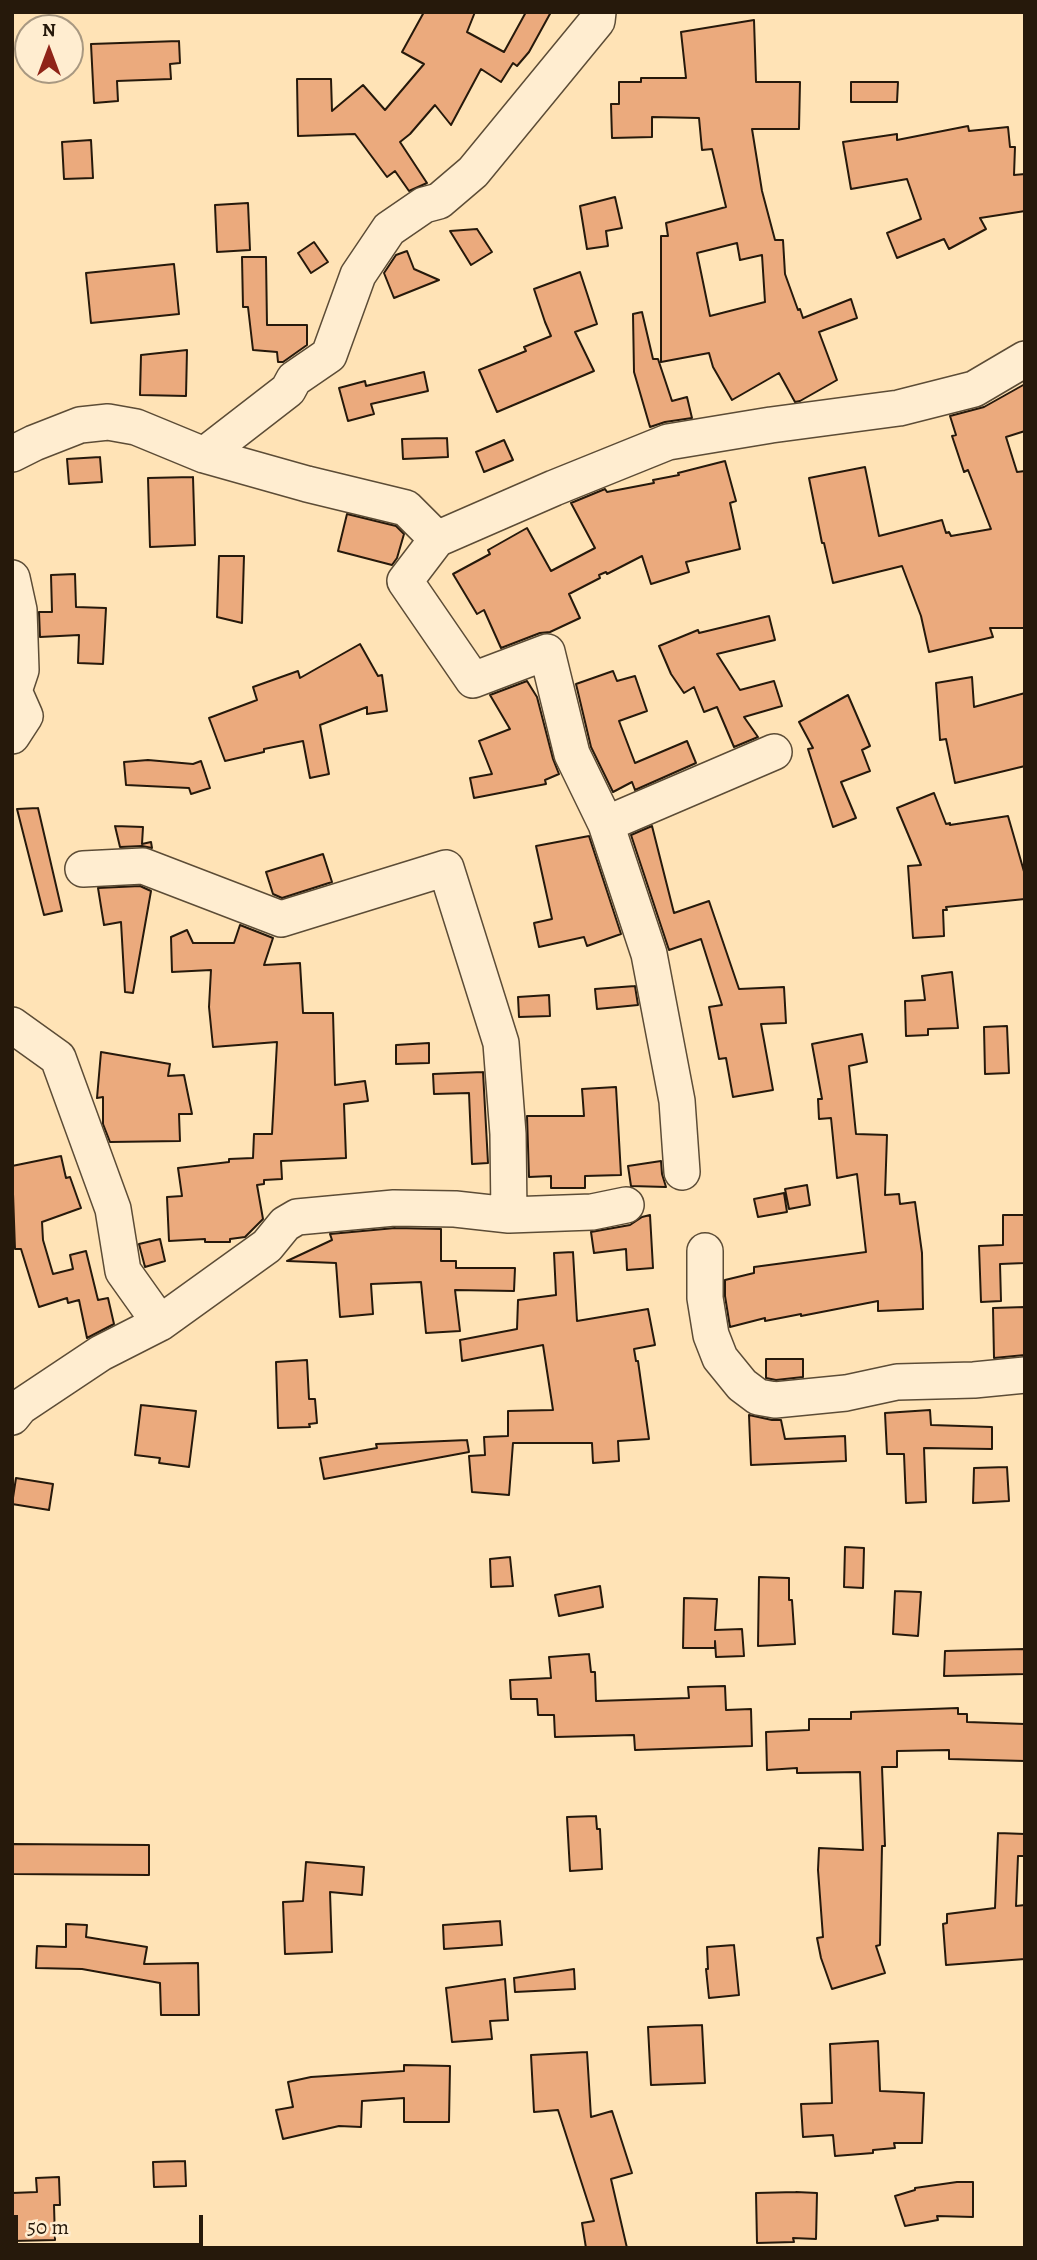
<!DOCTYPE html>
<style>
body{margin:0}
#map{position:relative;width:1037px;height:2260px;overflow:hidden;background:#ffe3b6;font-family:Alegreya,serif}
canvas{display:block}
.frame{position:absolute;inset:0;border:14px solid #26190b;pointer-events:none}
.north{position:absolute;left:14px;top:14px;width:70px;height:70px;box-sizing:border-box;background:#ffedd0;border:2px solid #a89881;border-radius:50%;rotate:0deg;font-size:19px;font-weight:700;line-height:28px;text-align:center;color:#26190b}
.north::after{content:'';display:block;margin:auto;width:24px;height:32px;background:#8f2418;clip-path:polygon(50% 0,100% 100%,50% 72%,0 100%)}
.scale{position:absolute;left:14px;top:2215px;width:189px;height:32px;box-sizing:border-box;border:4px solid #26190b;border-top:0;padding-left:9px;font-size:21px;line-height:24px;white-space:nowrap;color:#26190b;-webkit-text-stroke:5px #ffedd0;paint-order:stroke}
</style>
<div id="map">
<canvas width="1037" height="2260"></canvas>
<div class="frame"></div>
<div class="north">N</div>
<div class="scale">50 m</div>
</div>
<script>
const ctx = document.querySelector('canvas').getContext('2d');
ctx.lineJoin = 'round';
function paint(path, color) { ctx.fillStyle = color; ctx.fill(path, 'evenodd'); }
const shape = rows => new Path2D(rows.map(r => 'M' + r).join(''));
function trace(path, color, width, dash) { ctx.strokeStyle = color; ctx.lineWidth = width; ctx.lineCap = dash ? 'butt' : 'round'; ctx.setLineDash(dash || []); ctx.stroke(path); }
const building = shape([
 [424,12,475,12,467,32,504,52,526,12,551,12,529,52,517,66,513,63,501,82,481,69,451,125,435,105,410,134,400,142,427,183,409,191,395,171,387,177,355,134,298,136,297,79,331,79,332,111,363,85,385,110,424,64,402,52,424,12],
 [754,20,756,82,800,82,799,129,752,129,762,191,775,240,783,240,785,274,798,310,800,309,803,318,851,299,857,318,819,332,837,380,800,401,795,402,779,373,732,400,713,367,709,353,661,362,661,236,668,236,666,223,726,207,712,149,702,150,699,118,652,117,652,137,612,138,611,104,619,104,619,82,641,82,641,78,686,78,681,32,754,20],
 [737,243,740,260,762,255,765,302,710,316,697,253,737,243],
 [179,41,180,63,170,64,171,79,117,81,118,101,94,103,91,44,179,41],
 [851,82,898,82,897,102,851,102,851,82],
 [968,126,969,131,1008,127,1010,147,1015,147,1014,175,1025,174,1025,211,980,218,986,229,949,249,944,239,897,258,887,233,921,219,907,179,851,189,843,142,897,134,897,140,968,126],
 [91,140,93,178,64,179,62,142,91,140],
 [615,197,622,228,606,231,608,246,587,249,580,206,615,197],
 [248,203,250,250,217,252,215,205,248,203],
 [477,229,492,252,471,265,450,231,477,229],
 [314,242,328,262,311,273,298,253,314,242],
 [407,251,414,269,439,280,394,298,384,273,396,255,407,251],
 [242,257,266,257,267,325,307,325,307,345,283,362,278,362,277,352,253,350,248,307,243,307,242,257],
 [174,264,179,314,91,323,86,273,174,264],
 [580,272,597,324,575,332,594,371,497,412,479,370,526,351,524,347,551,336,545,322,534,289,580,272],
 [642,312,653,359,658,359,672,401,687,397,692,418,665,422,650,427,634,372,633,314,642,312],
 [187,350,186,396,140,395,141,355,187,350],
 [424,372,428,391,371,404,374,414,348,421,339,388,365,381,366,386,424,372],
 [1025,384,1025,431,1006,437,1017,472,1025,471,1025,628,990,628,993,637,929,652,921,616,902,566,833,583,824,543,822,543,809,478,865,467,879,536,942,520,946,533,949,532,951,536,991,529,968,470,964,472,952,436,956,435,950,416,984,407,1025,384],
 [447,438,448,457,403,459,402,439,447,438],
 [504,440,513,460,484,472,476,452,504,440],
 [100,457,102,482,69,484,67,459,100,457],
 [725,461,736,501,730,503,740,549,686,562,689,572,651,584,642,556,607,574,606,572,599,575,600,578,569,594,580,618,550,632,540,633,501,648,484,610,477,614,453,574,490,554,488,550,527,528,551,571,595,548,571,503,605,489,607,492,654,483,653,480,679,475,678,473,725,461],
 [193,477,195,545,150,547,148,478,193,477],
 [347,514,396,526,404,534,397,558,392,565,338,551,347,514],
 [219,556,244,556,242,623,217,617,219,556],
 [75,574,76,607,106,608,103,664,78,663,79,635,40,637,39,612,52,612,51,575,75,574],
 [769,616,775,640,717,654,740,690,774,681,782,706,744,717,758,737,734,747,717,707,704,712,694,687,684,693,671,674,659,646,698,630,699,633,769,616],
 [360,644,378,676,382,675,387,711,367,714,367,707,320,725,329,774,310,778,303,741,264,749,264,752,225,761,209,718,257,700,253,687,298,671,300,678,360,644],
 [613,671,617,681,635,676,647,711,619,721,635,763,687,741,696,763,635,790,632,782,613,792,591,747,576,684,613,671],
 [972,677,974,707,1025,693,1025,766,955,783,946,739,940,740,936,683,972,677],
 [527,681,537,697,553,759,559,774,545,780,546,784,474,798,470,778,492,774,479,741,510,729,490,695,527,681],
 [848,695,870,746,862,750,870,771,841,782,856,818,833,827,808,749,813,748,799,722,848,695],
 [148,760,193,764,201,761,210,788,191,794,189,788,126,785,124,762,148,760],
 [934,793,946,824,950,823,950,825,1008,816,1025,875,1025,899,946,907,947,910,943,910,944,936,913,938,908,866,921,865,897,808,934,793],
 [38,808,62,911,44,915,17,809,38,808],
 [115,826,143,827,142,844,151,842,152,848,142,846,120,847,115,826],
 [652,826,674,913,709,901,739,989,784,987,786,1023,761,1024,773,1090,733,1097,726,1058,719,1059,709,1007,722,1005,701,939,669,950,631,835,652,826],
 [589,836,621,934,587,946,584,937,539,947,534,923,552,919,536,846,589,836],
 [323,854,332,882,282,898,273,894,266,872,323,854],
 [140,886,151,891,133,993,125,992,121,922,104,925,98,888,140,886],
 [240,925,273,938,264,965,300,963,303,1013,333,1013,335,1085,365,1081,368,1101,344,1104,346,1158,281,1161,282,1179,264,1180,264,1184,257,1185,263,1219,245,1237,230,1239,230,1242,205,1242,205,1239,169,1241,167,1197,182,1196,178,1168,229,1162,229,1159,253,1158,254,1134,272,1134,277,1042,213,1047,209,1007,211,970,172,972,171,937,187,930,193,943,234,943,240,925],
 [952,972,958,1028,928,1029,928,1035,906,1036,905,1001,925,1000,922,976,952,972],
 [635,986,638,1005,597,1009,595,989,635,986],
 [549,995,550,1016,519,1017,518,997,549,995],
 [1007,1026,1009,1073,985,1074,984,1027,1007,1026],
 [862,1034,867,1062,849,1066,856,1134,887,1135,885,1195,899,1194,900,1204,915,1202,922,1253,923,1309,878,1311,878,1301,801,1316,801,1314,765,1321,765,1318,730,1327,725,1296,725,1280,754,1273,754,1267,866,1252,857,1174,837,1178,831,1118,819,1119,818,1099,822,1099,812,1044,862,1034],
 [429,1043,429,1063,396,1064,396,1045,429,1043],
 [101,1052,170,1064,168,1076,184,1075,192,1114,179,1114,180,1141,110,1142,103,1124,103,1097,97,1098,101,1052],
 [483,1072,488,1163,472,1164,469,1093,434,1094,433,1074,483,1072],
 [616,1087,621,1175,585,1176,585,1188,551,1188,551,1176,529,1177,527,1116,584,1116,582,1089,616,1087],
 [61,1156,66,1178,70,1177,81,1208,42,1222,43,1240,53,1274,73,1269,70,1255,86,1251,98,1300,108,1298,114,1324,87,1338,79,1300,68,1303,67,1298,39,1307,21,1249,15,1249,12,1166,61,1156],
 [661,1161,662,1174,666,1187,631,1186,628,1166,661,1161],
 [807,1185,810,1205,789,1209,785,1189,807,1185],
 [784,1193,787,1212,758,1217,754,1199,784,1193],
 [650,1215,653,1268,627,1270,626,1249,594,1253,591,1232,630,1225,642,1217,650,1215],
 [1003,1215,1025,1215,1025,1263,1000,1264,1001,1301,981,1302,979,1246,1003,1245,1003,1215],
 [395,1228,441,1229,441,1261,456,1261,456,1268,515,1268,514,1291,455,1290,460,1331,426,1333,421,1282,371,1284,373,1314,340,1317,336,1263,287,1261,332,1240,330,1234,395,1228],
 [160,1239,165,1261,145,1267,139,1244,160,1239],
 [573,1252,577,1321,648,1309,655,1345,634,1349,636,1361,638,1361,649,1439,618,1441,619,1461,593,1463,592,1443,513,1443,509,1495,472,1492,469,1456,485,1455,484,1437,508,1436,508,1411,553,1410,543,1345,462,1361,460,1340,517,1329,518,1300,556,1295,554,1253,573,1252],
 [1025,1307,1025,1355,994,1358,993,1308,1025,1307],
 [766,1359,803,1359,803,1377,776,1380,766,1378,766,1359],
 [307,1360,309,1399,315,1399,317,1423,309,1424,310,1427,278,1428,276,1362,307,1360],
 [141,1405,196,1411,189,1467,159,1463,160,1458,135,1455,141,1405],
 [930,1410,931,1425,992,1427,992,1449,924,1448,926,1502,906,1503,904,1454,887,1454,885,1413,930,1410],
 [749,1415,772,1420,781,1420,785,1439,845,1436,846,1461,751,1465,749,1415],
 [467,1440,469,1452,324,1479,320,1458,377,1448,376,1444,467,1440],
 [1007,1467,1009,1501,973,1503,974,1468,1007,1467],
 [16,1478,53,1484,49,1510,12,1504,16,1478],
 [845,1547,864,1548,863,1588,844,1587,845,1547],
 [510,1557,513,1586,491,1587,490,1559,510,1557],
 [759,1577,789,1578,789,1600,792,1600,795,1644,758,1646,759,1577],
 [600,1586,603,1607,559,1616,555,1595,600,1586],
 [895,1591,921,1592,918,1636,893,1634,895,1591],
 [684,1598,717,1599,715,1630,742,1629,744,1656,716,1657,715,1641,715,1648,683,1648,684,1598],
 [1025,1649,1025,1674,944,1676,945,1651,1025,1649],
 [589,1654,591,1672,595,1672,596,1701,689,1698,688,1687,725,1686,726,1710,751,1709,752,1746,635,1750,634,1735,555,1737,554,1715,538,1715,537,1699,511,1699,510,1680,551,1678,549,1657,589,1654],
 [958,1708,958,1714,967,1714,967,1722,1025,1724,1025,1761,949,1759,949,1750,897,1751,897,1767,882,1767,885,1846,882,1846,880,1945,876,1946,885,1973,832,1989,821,1958,817,1938,823,1937,818,1870,819,1848,863,1850,860,1772,797,1773,797,1768,767,1770,766,1732,809,1730,809,1719,851,1719,851,1712,958,1708],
 [596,1816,597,1829,600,1829,602,1869,570,1871,567,1817,596,1816],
 [998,1833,1025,1834,1025,1856,1018,1856,1016,1906,1025,1905,1025,1959,946,1965,943,1924,947,1923,947,1914,995,1908,998,1833],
 [12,1844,149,1845,149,1875,12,1874,12,1844],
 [306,1862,364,1867,362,1895,330,1892,332,1952,285,1954,283,1902,303,1901,306,1862],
 [500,1921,502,1945,444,1949,443,1925,500,1921],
 [66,1924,87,1925,86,1937,147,1947,144,1964,198,1963,199,2015,161,2015,160,1983,82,1969,36,1968,37,1946,66,1947,66,1924],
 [734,1945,739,1995,709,1998,706,1969,708,1969,707,1947,734,1945],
 [574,1969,575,1989,515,1992,514,1978,574,1969],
 [505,1979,508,2020,490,2021,492,2039,452,2042,446,1988,505,1979],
 [702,2025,705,2083,651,2085,648,2027,702,2025],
 [878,2041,880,2091,924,2093,922,2143,894,2143,895,2148,873,2150,873,2153,835,2156,833,2135,803,2137,801,2104,832,2103,830,2044,878,2041],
 [587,2052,591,2117,612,2111,632,2173,611,2179,627,2248,586,2248,582,2223,594,2221,558,2110,534,2112,531,2055,587,2052],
 [404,2065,450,2066,449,2122,404,2122,404,2098,362,2101,361,2127,339,2126,283,2139,276,2110,293,2107,288,2082,311,2077,404,2071,404,2065],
 [185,2161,186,2186,154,2187,153,2162,185,2161],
 [59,2177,60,2205,54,2205,55,2240,12,2241,12,2193,37,2192,36,2178,59,2177],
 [957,2182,973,2182,973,2217,937,2216,938,2220,905,2226,895,2196,915,2190,915,2188,957,2182],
 [796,2192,817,2193,816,2239,793,2238,794,2242,757,2243,756,2193,796,2192]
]);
paint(building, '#ebaa7d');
trace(building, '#26190b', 2);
const minor = shape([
 [12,454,34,443,80,425,108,422,136,427,204,455,307,484,406,508,437,539,405,581,473,680,547,652,572,754,606,824,649,954,677,1101,682,1172],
 [204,455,288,390,294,379,329,355,358,275,389,229,424,205,439,201,473,172,597,21,598,12],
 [437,539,554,488,668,442,771,425,899,408,974,389,1025,359],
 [12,578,19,610,21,670,14,691,25,716,12,736],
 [606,824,774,752],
 [83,869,143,866,281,919,446,868,501,1043,508,1134,509,1215],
 [12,1025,58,1058,113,1209,123,1271,160,1323],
 [705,1251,705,1298,711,1335,720,1358,742,1385,758,1397,775,1400,846,1393,897,1382,974,1380,1025,1375],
 [12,1417,20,1407,101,1353,160,1323,267,1246,285,1224,297,1217,394,1208,455,1209,509,1215,592,1212,626,1205]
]);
trace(minor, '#5c4c36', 38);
trace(minor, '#ffedd0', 35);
</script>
